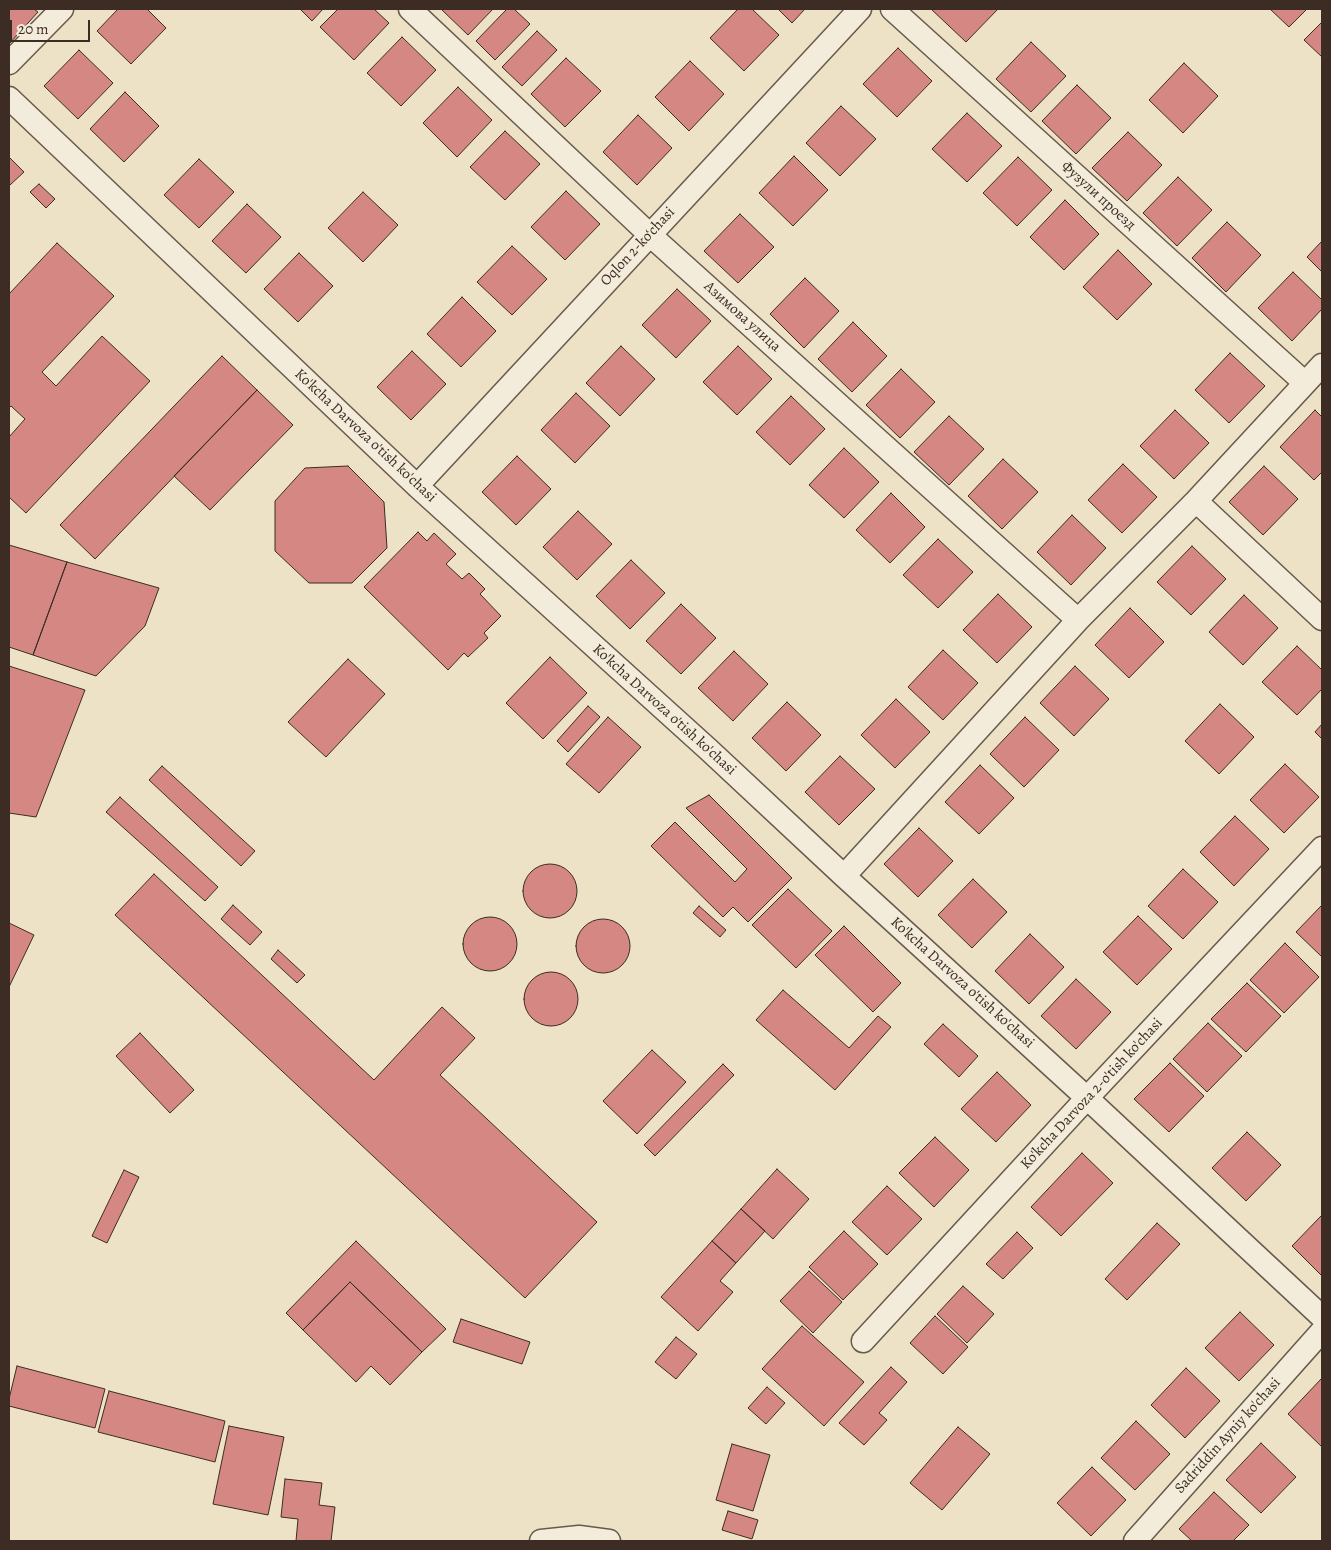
<!DOCTYPE html>
<meta charset="utf-8">
<style>
body{margin:0}
#map{position:relative;width:1331px;height:1550px;overflow:hidden;background:#ede1c6;font-family:Alegreya,serif}
canvas{display:block}
.frame{position:absolute;inset:0;border:10px solid #3c2c24;pointer-events:none}
.scale{position:absolute;left:10px;top:20px;width:80px;height:22px;box-sizing:border-box;border:2px solid #3c2c24;border-top:0;padding-left:6px;font-size:15px;line-height:18px;white-space:nowrap;color:#3c2c24;-webkit-text-stroke:4px #f3ecda;paint-order:stroke}
</style>
<div id="map">
<canvas width="1331" height="1550"></canvas>
<div class="frame"></div>
<div class="scale">20 m</div>
</div>
<script>
const ctx = document.querySelector('canvas').getContext('2d');
ctx.lineJoin = 'round';
function paint(path, color) { ctx.fillStyle = color; ctx.fill(path, 'evenodd'); }
const shape = rows => new Path2D(rows.map(r => 'M' + r).join(''));
function trace(path, color, width, dash) { ctx.strokeStyle = color; ctx.lineWidth = width; ctx.lineCap = dash ? 'butt' : 'round'; ctx.setLineDash(dash || []); ctx.stroke(path); }
function label(font, color, halo, rows, align = 'center') {
  ctx.font = font + ' Alegreya,serif'; ctx.lineWidth = 4.5; ctx.setLineDash([]); ctx.textBaseline = 'middle'; ctx.strokeStyle = halo; ctx.fillStyle = color; for (const [text, x, y, turn = 0] of rows) {
    ctx.save(); ctx.translate(x, y); ctx.rotate((+turn || 0) * Math.PI / 180); ctx.textAlign = isNaN(turn) ? turn : align; if (halo) ctx.strokeText(text, 0, 0); ctx.fillText(text, 0, 0); ctx.restore();
  }
}
const building = shape([
 [9,9,34,9,38,12,9,44,9,9],
 [118,9,147,9,166,28,131,64,97,31,118,9],
 [300,9,323,9,312,21,300,9],
 [338,9,374,9,389,23,354,60,320,27,338,9],
 [441,9,493,9,468,35,441,9],
 [507,9,514,9,530,24,495,60,476,41,507,9],
 [738,9,752,9,779,35,744,71,710,38,738,9],
 [778,9,805,9,792,23,778,9],
 [931,9,998,9,966,42,931,9],
 [1270,9,1307,9,1289,27,1270,9],
 [1322,22,1322,57,1304,40,1322,22],
 [537,31,557,50,522,86,502,67,537,31],
 [402,37,436,70,401,106,367,73,402,37],
 [1031,42,1066,76,1031,112,996,79,1031,42],
 [898,48,932,81,897,117,863,84,898,48],
 [79,50,113,83,78,119,44,86,79,50],
 [566,58,601,91,565,127,531,94,566,58],
 [690,61,724,94,689,131,655,97,690,61],
 [1184,63,1218,96,1183,133,1149,100,1184,63],
 [1077,85,1111,118,1076,154,1042,121,1077,85],
 [458,87,492,120,457,157,423,123,458,87],
 [125,92,159,126,124,162,90,129,125,92],
 [841,106,876,139,840,176,806,143,841,106],
 [967,113,1002,146,967,182,932,149,967,113],
 [638,115,672,148,637,185,603,152,638,115],
 [505,131,540,164,505,200,470,167,505,131],
 [1128,132,1162,165,1127,201,1092,168,1128,132],
 [794,156,828,190,793,226,759,193,794,156],
 [9,157,24,172,10,185,9,184,9,157],
 [1018,157,1052,190,1017,226,983,193,1018,157],
 [199,159,234,192,199,228,164,195,199,159],
 [1178,177,1212,210,1177,246,1143,213,1178,177],
 [39,184,55,199,46,208,30,192,39,184],
 [566,191,600,224,565,260,531,227,566,191],
 [363,192,398,225,363,262,328,228,363,192],
 [1065,200,1099,234,1064,270,1030,237,1065,200],
 [247,204,281,237,246,273,212,241,247,204],
 [740,214,774,247,738,283,704,251,740,214],
 [1227,222,1261,255,1226,292,1192,258,1227,222],
 [1322,241,1322,272,1307,257,1322,241],
 [57,243,114,296,42,372,56,386,102,336,150,381,26,513,9,497,9,437,25,419,11,406,9,408,9,294,57,243],
 [512,246,547,279,512,315,477,282,512,246],
 [1118,250,1152,284,1117,320,1083,287,1118,250],
 [299,253,333,286,298,322,264,289,299,253],
 [1293,272,1322,300,1322,309,1292,341,1258,308,1293,272],
 [805,278,839,311,804,348,770,314,805,278],
 [677,289,711,321,676,358,642,325,677,289],
 [462,297,496,331,461,367,427,334,462,297],
 [853,322,887,356,852,392,818,359,853,322],
 [621,346,655,379,620,416,586,383,621,346],
 [738,346,772,379,737,415,703,382,738,346],
 [412,351,446,384,411,420,377,387,412,351],
 [1230,353,1265,386,1229,423,1195,390,1230,353],
 [222,356,257,390,95,559,60,525,222,356],
 [901,369,935,402,900,438,866,405,901,369],
 [257,390,293,425,210,510,174,476,257,390],
 [576,393,610,426,575,463,541,430,576,393],
 [791,396,825,429,790,465,756,432,791,396],
 [1175,410,1209,443,1174,479,1140,446,1175,410],
 [1315,410,1322,417,1322,472,1314,480,1280,447,1315,410],
 [949,416,984,449,949,485,914,452,949,416],
 [844,448,879,482,844,518,809,485,844,448],
 [517,456,551,489,516,525,482,492,517,456],
 [1003,459,1038,492,1002,529,968,496,1003,459],
 [1123,464,1157,497,1122,533,1088,500,1123,464],
 [348,466,384,502,387,548,352,583,309,583,275,551,275,501,305,468,348,466],
 [1264,466,1298,499,1263,535,1229,502,1264,466],
 [891,493,925,527,890,563,856,530,891,493],
 [578,511,612,544,577,580,543,547,578,511],
 [1072,515,1106,548,1071,585,1037,552,1072,515],
 [418,532,427,541,434,533,456,554,446,564,462,579,469,573,485,589,480,594,501,616,484,633,488,638,468,657,464,653,448,670,364,587,418,532],
 [938,539,973,572,938,608,903,575,938,539],
 [9,545,67,562,33,655,9,647,9,545],
 [1192,546,1226,579,1191,615,1157,582,1192,546],
 [631,560,665,593,630,629,596,596,631,560],
 [67,562,159,588,145,626,96,676,33,655,67,562],
 [998,594,1032,627,997,663,963,630,998,594],
 [1244,595,1278,628,1243,665,1209,632,1244,595],
 [681,604,716,638,681,674,646,641,681,604],
 [1130,608,1164,642,1129,678,1095,645,1130,608],
 [1297,646,1322,670,1322,689,1297,715,1262,682,1297,646],
 [943,650,978,683,943,720,908,687,943,650],
 [734,651,768,684,733,721,698,688,734,651],
 [550,657,587,693,543,739,506,703,550,657],
 [348,659,385,694,326,757,288,722,348,659],
 [9,666,85,690,36,817,9,813,9,666],
 [1075,666,1109,699,1074,736,1040,703,1075,666],
 [896,699,930,732,895,768,861,735,896,699],
 [787,702,821,735,786,771,752,738,787,702],
 [1220,704,1254,737,1219,774,1185,741,1220,704],
 [588,706,600,717,568,752,557,741,588,706],
 [608,717,641,747,599,793,566,764,608,717],
 [1025,717,1059,750,1024,787,990,754,1025,717],
 [1322,724,1322,739,1315,732,1322,724],
 [840,756,875,789,839,825,805,792,840,756],
 [1285,764,1319,797,1284,833,1250,800,1285,764],
 [980,765,1014,798,979,834,945,802,980,765],
 [162,766,255,851,241,866,149,780,162,766],
 [709,795,792,878,748,922,733,907,723,917,651,846,675,822,735,882,747,869,686,808,709,795],
 [120,797,218,887,205,901,106,812,120,797],
 [1235,816,1269,849,1234,886,1200,852,1235,816],
 [919,828,953,861,918,897,884,864,919,828],
 '523 891a27 27 0 1 1 54 0a27 27 0 1 1-54 0Z',
 [1183,869,1218,902,1183,939,1148,906,1183,869],
 [154,874,374,1080,442,1007,475,1038,440,1075,597,1222,525,1298,115,915,154,874],
 [973,879,1007,912,972,948,938,915,973,879],
 [788,889,832,931,796,968,752,925,788,889],
 [233,905,262,932,250,945,221,919,233,905],
 [1322,905,1322,957,1296,932,1322,905],
 [699,906,726,930,720,937,693,913,699,906],
 [1138,916,1172,949,1137,985,1103,952,1138,916],
 '463 944a27 27 0 1 1 54 0a27 27 0 1 1-54 0Z',
 '576 946a27 27 0 1 1 54 0a27 27 0 1 1-54 0Z',
 [9,923,34,935,9,987,9,923],
 [844,926,901,983,873,1012,815,955,844,926],
 [1030,934,1064,967,1029,1004,995,971,1030,934],
 [1285,943,1319,977,1284,1013,1250,980,1285,943],
 [278,950,305,975,297,983,271,959,278,950],
 '524 999a27 27 0 1 1 54 0a27 27 0 1 1-54 0Z',
 [1076,979,1111,1012,1076,1049,1041,1016,1076,979],
 [1247,983,1281,1016,1246,1052,1211,1019,1247,983],
 [783,990,849,1048,878,1016,891,1027,835,1090,756,1020,783,990],
 [1208,1023,1242,1056,1207,1092,1173,1059,1208,1023],
 [943,1024,978,1056,959,1077,924,1044,943,1024],
 [140,1033,194,1090,170,1113,116,1056,140,1033],
 [652,1050,686,1082,637,1134,603,1101,652,1050],
 [1170,1063,1204,1096,1169,1132,1134,1099,1170,1063],
 [723,1064,734,1075,655,1156,644,1145,723,1064],
 [997,1072,1031,1105,996,1142,961,1109,997,1072],
 [1247,1132,1281,1165,1246,1201,1212,1168,1247,1132],
 [935,1137,969,1170,934,1207,899,1173,935,1137],
 [1082,1153,1113,1183,1061,1236,1031,1207,1082,1153],
 [777,1169,809,1199,773,1239,741,1209,777,1169],
 [124,1170,139,1177,107,1243,92,1236,124,1170],
 [887,1186,922,1219,887,1255,852,1222,887,1186],
 [741,1209,765,1231,736,1263,712,1241,741,1209],
 [1322,1215,1322,1276,1292,1246,1322,1215],
 [1157,1223,1180,1244,1127,1300,1105,1279,1157,1223],
 [844,1231,878,1264,843,1300,809,1267,844,1231],
 [1017,1232,1033,1248,1003,1279,986,1264,1017,1232],
 [356,1241,446,1329,422,1352,350,1282,303,1330,286,1313,356,1241],
 [712,1241,736,1263,720,1281,733,1292,698,1331,661,1297,712,1241],
 [809,1271,842,1302,813,1333,780,1301,809,1271],
 [350,1282,422,1352,390,1385,371,1366,356,1382,303,1330,350,1282],
 [963,1286,994,1314,967,1343,937,1314,963,1286],
 [1240,1312,1274,1345,1239,1381,1205,1348,1240,1312],
 [935,1316,968,1347,943,1374,910,1343,935,1316],
 [461,1319,530,1342,522,1364,453,1342,461,1319],
 [802,1326,864,1382,824,1426,762,1369,802,1326],
 [676,1337,697,1354,676,1379,655,1362,676,1337],
 [17,1366,105,1389,95,1428,9,1406,9,1399,17,1366],
 [891,1367,907,1382,879,1413,887,1420,864,1445,839,1423,891,1367],
 [1186,1368,1220,1401,1185,1438,1151,1405,1186,1368],
 [1322,1378,1322,1447,1288,1414,1322,1378],
 [767,1387,785,1403,766,1424,748,1408,767,1387],
 [109,1391,225,1421,215,1462,98,1432,109,1391],
 [1136,1421,1170,1454,1135,1490,1101,1458,1136,1421],
 [229,1426,284,1437,268,1515,213,1504,229,1426],
 [958,1427,990,1454,942,1510,910,1483,958,1427],
 [1261,1443,1296,1477,1261,1513,1226,1480,1261,1443],
 [732,1444,770,1455,753,1511,716,1500,732,1444],
 [1092,1467,1126,1500,1091,1536,1057,1503,1092,1467],
 [285,1479,322,1483,319,1505,335,1507,331,1541,296,1541,298,1519,281,1517,285,1479],
 [1214,1492,1249,1525,1233,1541,1192,1541,1179,1529,1214,1492],
 [728,1511,758,1520,752,1539,722,1530,728,1511]
]);
paint(building, '#d58883');
trace(building, '#3c2c24', 1);
const minor = shape([
 [410,9,650,235,1078,620],
 [892,9,1305,383],
 [9,63,62,9],
 [9,98,417,486,709,750,844,876,1087,1098,1322,1317],
 [417,486,860,9],
 [1196,501,1322,619],
 [844,876,1078,620,1196,501,1322,365],
 [863,1341,1087,1098,1322,848],
 [541,1541,579,1537,609,1541],
 [1135,1541,1322,1331]
]);
trace(minor, '#68594c', 25);
trace(minor, '#f3ecda', 22);
label('15px', '#3c2c24', '#f3ecda', [
 ["Фузули проезд",1098,196,42],
 ["Oqlon 2-ko‘chasi",638,247,-47],
 ["Азимова улица",742,317,42],
 ["Ko'kcha Darvoza o'tish ko'chasi",365,436,43],
 ["Ko'kcha Darvoza o'tish ko'chasi",664,710,42],
 ["Ko'kcha Darvoza o'tish ko'chasi",962,983,42],
 ["Ko'kcha Darvoza 2-o'tish ko'chasi",1092,1094,-47],
 ["Sadriddin Ayniy ko'chasi",1228,1436,-48]
]);
</script>
